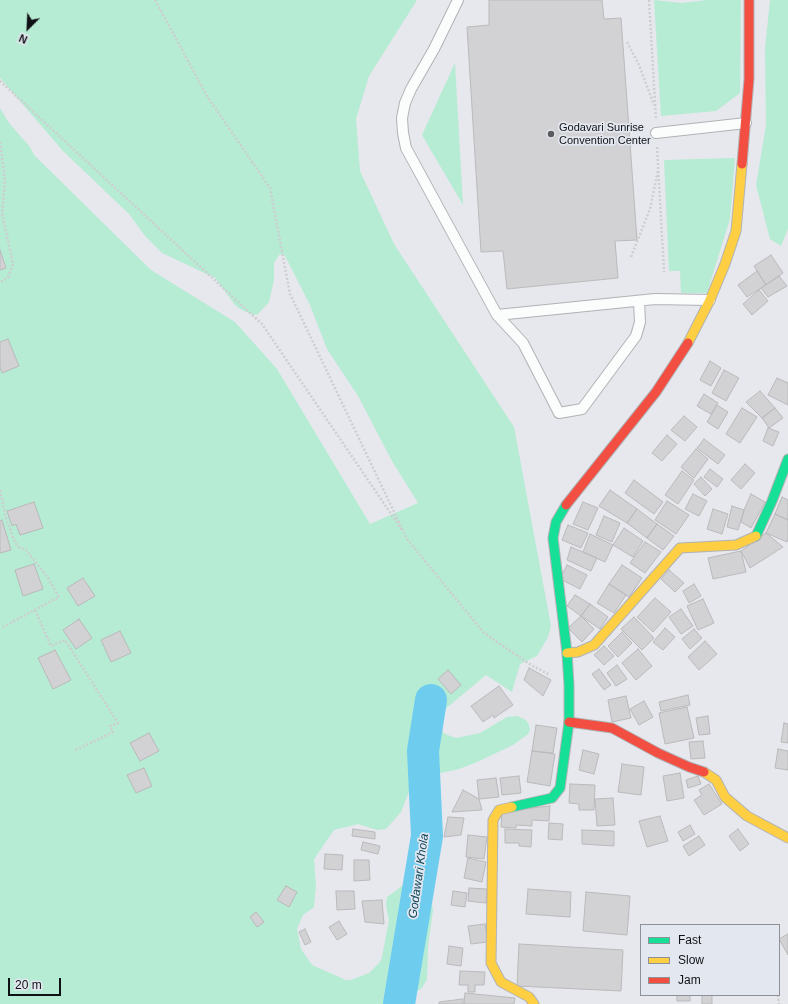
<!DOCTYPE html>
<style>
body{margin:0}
#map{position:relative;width:788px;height:1004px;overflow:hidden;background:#e6e8ed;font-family:Helvetica,sans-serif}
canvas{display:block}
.legend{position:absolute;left:640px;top:924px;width:140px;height:72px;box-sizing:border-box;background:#e3e7f0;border:1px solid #8f9198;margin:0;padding:5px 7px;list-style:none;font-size:12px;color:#101114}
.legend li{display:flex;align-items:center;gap:8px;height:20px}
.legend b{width:20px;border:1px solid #8f9198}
.north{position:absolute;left:8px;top:8px;width:40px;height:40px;-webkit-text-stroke:3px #e3e7f0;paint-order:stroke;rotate:204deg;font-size:11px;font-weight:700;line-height:16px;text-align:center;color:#101114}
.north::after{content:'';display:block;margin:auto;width:14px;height:18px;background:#101114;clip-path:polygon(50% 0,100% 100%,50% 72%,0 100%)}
.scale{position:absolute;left:8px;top:978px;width:53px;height:18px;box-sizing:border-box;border:2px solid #101114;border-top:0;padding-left:5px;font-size:12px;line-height:14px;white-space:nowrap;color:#101114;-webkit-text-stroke:3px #e3e7f0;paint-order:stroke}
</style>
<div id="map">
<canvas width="788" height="1004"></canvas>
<ul class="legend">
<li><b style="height:5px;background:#16e098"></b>Fast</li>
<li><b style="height:5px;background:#ffcf43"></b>Slow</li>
<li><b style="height:5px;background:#f24e42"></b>Jam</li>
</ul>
<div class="north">N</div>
<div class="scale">20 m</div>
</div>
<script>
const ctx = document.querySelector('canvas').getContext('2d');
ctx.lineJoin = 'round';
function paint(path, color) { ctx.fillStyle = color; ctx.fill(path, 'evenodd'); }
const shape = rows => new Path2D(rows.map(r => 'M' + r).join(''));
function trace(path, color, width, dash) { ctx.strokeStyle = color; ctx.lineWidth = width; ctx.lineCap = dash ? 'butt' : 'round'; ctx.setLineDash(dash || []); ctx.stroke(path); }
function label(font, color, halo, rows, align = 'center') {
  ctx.font = font + ' Helvetica,sans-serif'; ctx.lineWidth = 3.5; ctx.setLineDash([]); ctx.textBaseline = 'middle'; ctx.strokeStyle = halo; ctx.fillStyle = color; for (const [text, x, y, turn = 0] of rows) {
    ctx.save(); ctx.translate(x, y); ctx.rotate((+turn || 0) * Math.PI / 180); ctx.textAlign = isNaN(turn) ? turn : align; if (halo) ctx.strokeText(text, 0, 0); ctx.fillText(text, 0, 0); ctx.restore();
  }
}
paint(shape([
 [0,0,417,0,369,76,356,119,360,171,394,244,514,427,551,626,548,637,537,656,520,664,512,692,486,675,432,720,445,734,456,738,480,733,507,717,517,716,526,720,529,725,530,730,528,734,513,745,477,762,459,769,436,774,419,780,411,787,401,812,386,829,377,830,358,824,334,830,314,859,316,885,314,907,303,915,297,929,301,949,312,965,346,980,351,980,369,973,380,962,382,957,389,920,386,906,387,897,405,884,415,883,425,887,432,904,433,910,428,946,427,979,422,988,409,996,402,1004,0,1004,0,108,9,123,30,147,34,155,151,270,235,322,277,369,370,524,418,503,392,461,358,396,327,349,310,305,284,254,279,255,274,263,274,280,269,302,258,314,253,315,240,309,235,305,215,278,162,253,145,236,129,214,63,151,0,78],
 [654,0,682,3,707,0,741,0,740,93,716,111,661,116],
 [770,0,788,0,788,229,781,246,770,239,756,185,766,125,765,49],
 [455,63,463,205,422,135],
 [735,158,730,219,707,293,681,293,680,271,669,271,664,160]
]), '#b6ebd4');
trace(shape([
 [399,1004,427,836,423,751,431,700]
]), '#6ecdef', 32);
const building = shape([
 [489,0,602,0,604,19,621,18,637,240,615,241,618,278,507,289,503,251,481,252,467,27,489,25,489,0],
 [0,250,6,268,0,270,0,250],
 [771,255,783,273,766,285,754,266,771,255],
 [757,271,766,285,747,297,738,285,757,271],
 [779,276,787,286,768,297,761,288,779,276],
 [759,290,768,301,752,315,743,304,759,290],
 [8,339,19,366,2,373,0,367,0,342,8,339],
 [710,361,721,368,711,386,700,380,710,361],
 [724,370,739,378,726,401,712,393,724,370],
 [777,378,788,383,788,405,768,395,777,378],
 [760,391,775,408,762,418,746,402,760,391],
 [704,394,718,403,711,414,697,406,704,394],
 [717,405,728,412,718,429,707,422,717,405],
 [742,408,757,417,740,443,726,434,742,408],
 [775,408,783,418,769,428,762,418,775,408],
 [684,416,697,427,685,441,671,430,684,416],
 [768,428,779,432,773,446,763,441,768,428],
 [667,435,677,444,662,461,652,453,667,435],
 [704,439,725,455,718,464,697,448,704,439],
 [696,449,708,459,694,478,681,467,696,449],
 [745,464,755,473,741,489,731,480,745,464],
 [710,469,723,479,717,487,704,477,710,469],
 [682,471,694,480,678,504,665,495,682,471],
 [701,477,712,489,705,496,694,484,701,477],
 [634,480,663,502,654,514,625,493,634,480],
 [610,490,637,509,627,523,599,506,610,490],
 [693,494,707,501,699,516,685,509,693,494],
 [751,494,765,502,751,528,741,522,744,510,751,494],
 [782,497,788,500,788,520,775,514,782,497],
 [667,501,689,515,676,534,655,520,667,501],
 [34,502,43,528,20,535,16,524,12,526,7,511,34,502],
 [583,502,598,508,588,530,573,524,583,502],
 [732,506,744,510,738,530,727,527,732,506],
 [637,509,657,524,647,538,627,523,637,509],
 [713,509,728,514,722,534,707,529,713,509],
 [775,514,788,520,788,539,787,542,766,533,775,514],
 [604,516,620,523,612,542,596,535,604,516],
 [2,520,11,550,0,553,0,521,2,520],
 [657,524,674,536,663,550,647,538,657,524],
 [568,525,588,533,581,548,562,540,568,525],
 [624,528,643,541,633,557,613,545,624,528],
 [766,533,783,547,750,568,741,551,766,533],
 [590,534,613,545,605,562,583,552,590,534],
 [645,542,661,552,645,573,630,563,645,542],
 [571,547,597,558,591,571,567,560,571,547],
 [741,551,746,572,713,579,708,558,741,551],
 [34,564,43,589,23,596,15,570,34,564],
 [567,565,587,575,580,589,560,579,567,565],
 [622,565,642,578,629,597,609,584,622,565],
 [669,570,684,583,675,592,661,579,669,570],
 [83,578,95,596,78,606,67,588,83,578],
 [609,584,626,595,614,613,597,603,609,584],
 [694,584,701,596,689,603,683,591,694,584],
 [575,595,590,604,581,616,567,606,575,595],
 [655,598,671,612,653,632,637,617,655,598],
 [703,599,714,623,698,630,687,606,703,599],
 [590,604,608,617,600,629,581,616,590,604],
 [681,609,693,626,681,634,669,617,681,609],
 [581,616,594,629,582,642,568,628,581,616],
 [634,617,654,638,642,650,621,629,634,617],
 [79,619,92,638,76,649,63,630,79,619],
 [665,628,675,637,663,650,653,642,665,628],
 [694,629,702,638,690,649,682,639,694,629],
 [120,631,131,653,111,662,101,640,120,631],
 [622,632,632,643,618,657,608,646,622,632],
 [705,641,717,654,699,670,688,657,705,641],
 [604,646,614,656,604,665,594,655,604,646],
 [638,649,652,666,636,680,622,663,638,649],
 [55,650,71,680,53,689,38,658,55,650],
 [617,665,627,679,616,686,607,673,617,665],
 [529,668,551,680,543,696,524,680,529,668],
 [599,669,611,685,604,690,592,674,599,669],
 [448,670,461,685,451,694,438,679,448,670],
 [499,686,513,705,494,718,493,715,483,722,471,706,499,686],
 [688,695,690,705,661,711,659,702,688,695],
 [626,696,631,718,612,722,608,700,626,696],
 [644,701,653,717,639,725,630,709,644,701],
 [687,707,694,738,665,744,659,713,687,707],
 [708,716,710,734,699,735,696,718,708,716],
 [784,723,788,724,788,743,781,742,784,723],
 [536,725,557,728,553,753,532,751,536,725],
 [149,733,159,751,140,761,130,743,149,733],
 [703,741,705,758,691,759,689,742,703,741],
 [778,749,788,751,788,770,775,768,778,749],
 [583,750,599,754,594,774,579,770,583,750],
 [532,751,555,754,550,786,527,782,532,751],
 [622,764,644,767,641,795,618,792,622,764],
 [144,768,152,786,136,793,127,775,144,768],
 [680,773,684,798,667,801,663,776,680,773],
 [519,776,521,793,502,795,500,778,519,776],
 [698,776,701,784,688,788,686,780,698,776],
 [496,778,499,797,479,799,477,780,496,778],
 [570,784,595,785,594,810,579,810,579,804,569,803,570,784],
 [709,784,722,804,704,815,694,800,702,795,699,790,709,784],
 [463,790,479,799,482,810,452,812,463,790],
 [613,798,615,825,597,826,595,799,613,798],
 [550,806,549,821,532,820,532,826,516,825,516,828,501,827,502,811,550,806],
 [660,816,668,841,647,847,639,821,660,816],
 [448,817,464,818,461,835,444,837,448,817],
 [549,823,563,824,562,840,548,839,549,823],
 [690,825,695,834,683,841,678,832,690,825],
 [353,829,375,832,375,839,352,836,353,829],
 [505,829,532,830,531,847,519,846,519,843,505,843,505,829],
 [738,829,749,844,740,851,729,836,738,829],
 [582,830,614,831,614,846,582,844,582,830],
 [468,835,487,837,484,859,466,857,468,835],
 [699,836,705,845,689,856,683,846,699,836],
 [363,842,380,846,378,854,361,850,363,842],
 [325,854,343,855,342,870,324,869,325,854],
 [468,858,486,862,482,882,464,878,468,858],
 [354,860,369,860,370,880,354,881,354,860],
 [286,886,297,892,289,907,277,900,286,886],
 [469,888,487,889,486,903,468,901,469,888],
 [528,889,571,892,570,917,526,914,528,889],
 [336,891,354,891,355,909,337,910,336,891],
 [453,891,467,893,465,907,451,905,453,891],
 [586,892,630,896,627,935,583,931,586,892],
 [382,900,384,924,365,922,362,901,382,900],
 [256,912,264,922,257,927,250,917,256,912],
 [339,921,347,934,337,940,329,927,339,921],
 [485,924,488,942,471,944,468,926,485,924],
 [305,929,311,942,305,945,299,932,305,929],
 [788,934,788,955,779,939,788,934],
 [519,944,623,950,621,991,517,986,519,944],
 [449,946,463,948,461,966,447,964,449,946],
 [460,971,485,972,484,985,475,985,475,992,468,992,468,985,459,985,460,971],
 [465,993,515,998,514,1004,464,1004,465,993],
 [677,995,690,995,690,1001,677,1001,677,995],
 [702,995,712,995,712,1004,702,1004,702,995],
 [463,999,463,1004,439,1004,439,1002,463,999]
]);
paint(building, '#d2d1d3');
trace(building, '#bab9bb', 1);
const lane = shape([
 [458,0,434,49,411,89,405,103,402,118,403,133,406,148,497,315,523,343,559,413,582,409,636,336,640,322,639,301],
 [656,133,746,123],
 [497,315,655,299,710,300]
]);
const fast = shape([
 [756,536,772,501,788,459],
 [512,807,552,798,560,788,569,722,569,685,567,653,553,538,556,522,566,505]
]);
const slow = shape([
 [688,343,710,300,725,264,736,231,742,164],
 [567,653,578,652,594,645,680,548,736,545,756,536],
 [704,772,716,780,725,797,747,816,788,838],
 [512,807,499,810,493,820,491,963,501,982,529,997,534,1004]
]);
const jam = shape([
 [742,164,749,79,749,0],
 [566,505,656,392,688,343],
 [569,722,612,728,658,753,689,767,704,772]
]);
trace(lane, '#b0b2b5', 12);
trace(fast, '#b0b2b5', 11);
trace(slow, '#b0b2b5', 11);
trace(jam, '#b0b2b5', 11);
trace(shape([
 [155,0,207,96,270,188,290,294,407,539,484,633,531,665,550,675],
 [649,0,656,120],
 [627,42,639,65,654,105],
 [0,81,262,324,402,530],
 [0,142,5,181,2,213,13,264,8,277,0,283],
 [657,147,664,272],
 [631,257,650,209,658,170],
 [0,490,6,518,13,537,18,547,26,550,48,578,59,597,3,627],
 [35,610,51,646,65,640,118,723,110,726,113,732,74,751],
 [778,995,779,1004]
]), '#cdcecf', 2.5, [2, 2]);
trace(lane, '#fbfcfc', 10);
trace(fast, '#16e098', 9);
trace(slow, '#ffcf43', 9);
trace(jam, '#f24e42', 9);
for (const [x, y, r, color] of [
 [551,134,4,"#5b5c60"]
]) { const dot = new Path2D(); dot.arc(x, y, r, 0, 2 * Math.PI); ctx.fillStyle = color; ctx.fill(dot); trace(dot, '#e3e7f0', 1.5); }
label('11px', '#101114', '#e3e7f0', [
 ["Godavari Sunrise",559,128],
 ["Convention Center",559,141]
], 'left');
label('italic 12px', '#0c4558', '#e3e7f0', [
 ["Godawari Khola",419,876,-82]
]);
</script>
